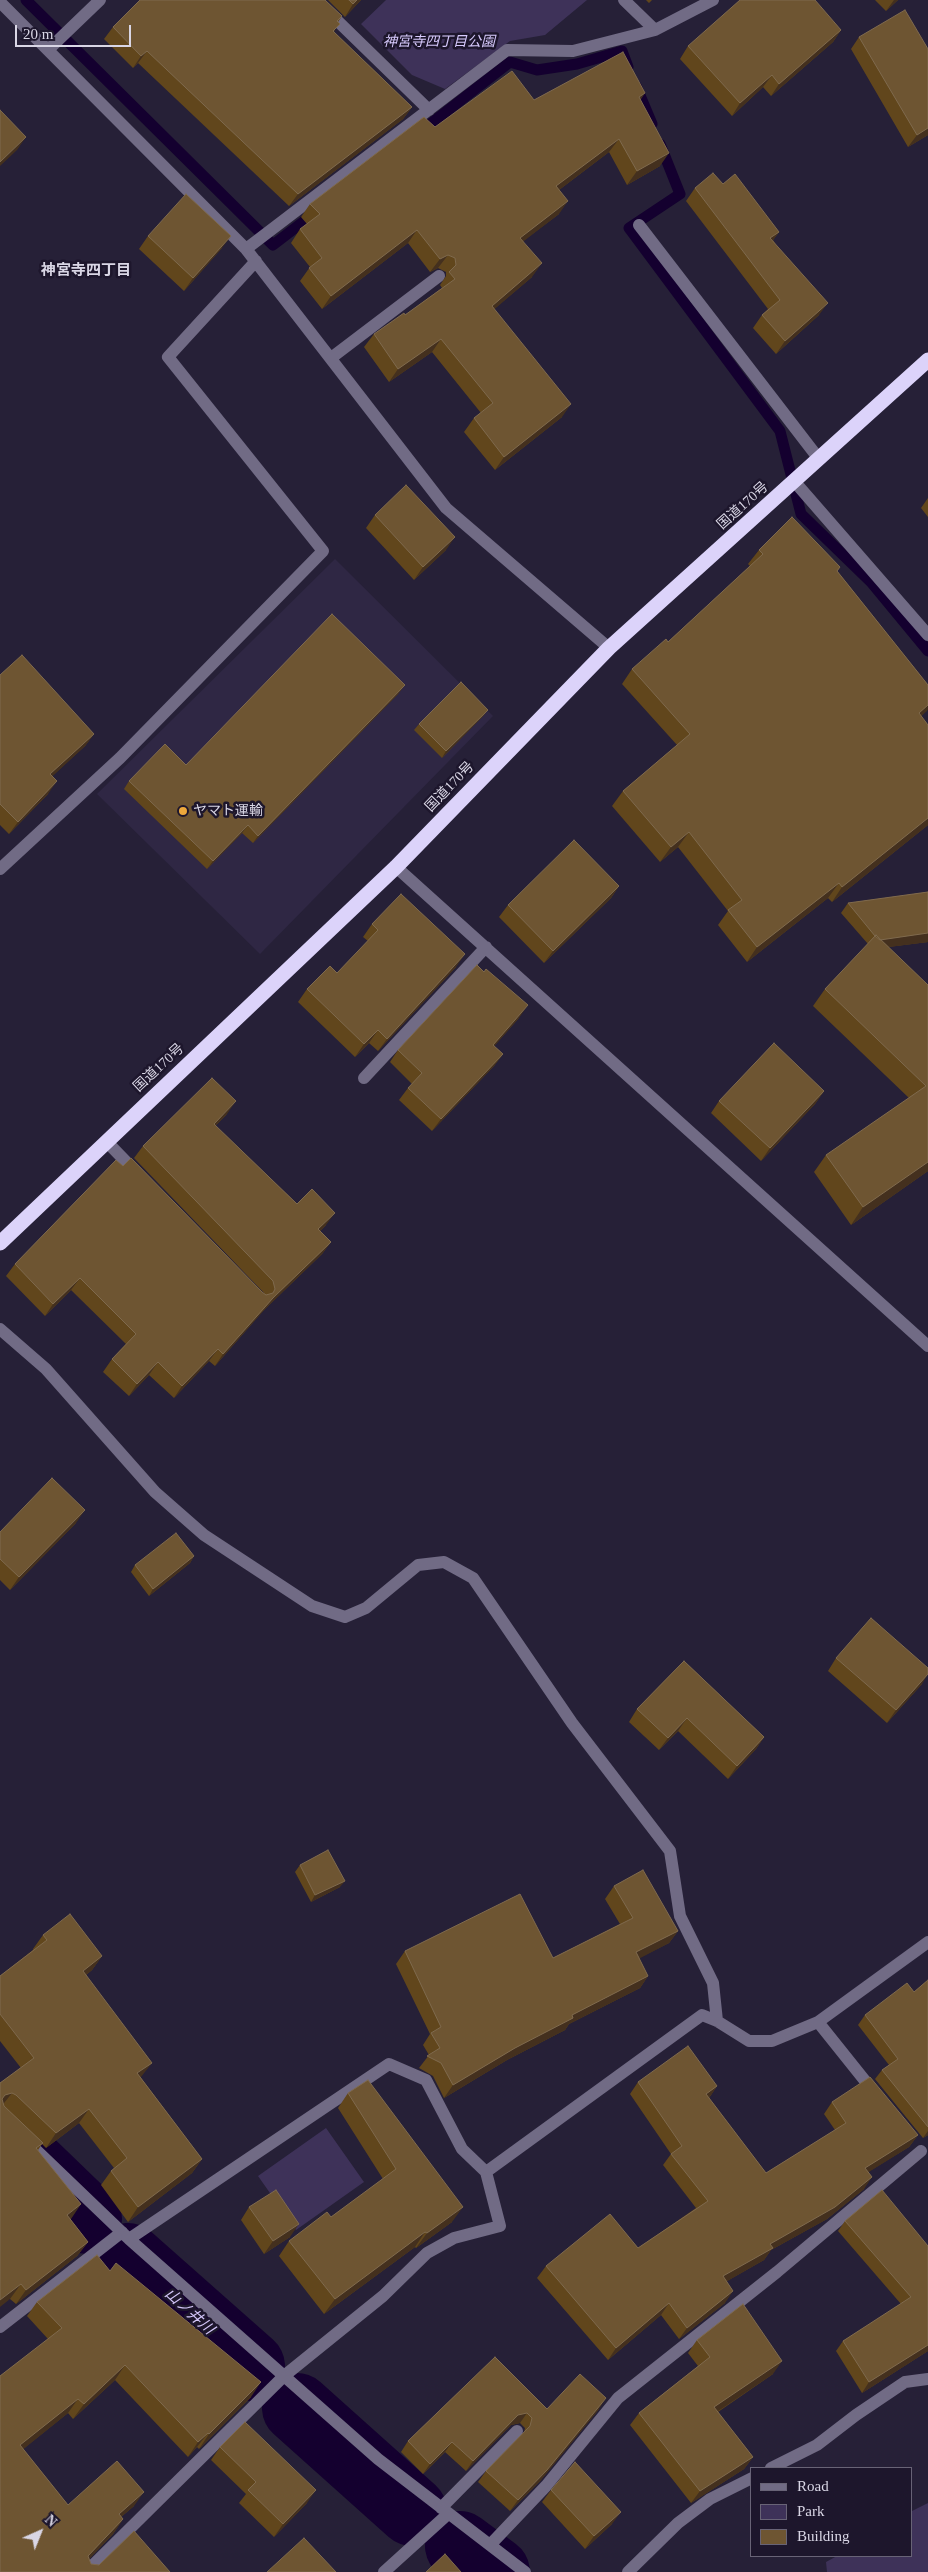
<!DOCTYPE html>
<meta charset="utf-8">
<style>
body{margin:0}
#map{position:relative;width:928px;height:2572px;overflow:hidden;background:#262037;font-family:"Times New Roman",serif}
canvas{display:block}
.legend{position:absolute;left:750px;top:2467px;width:162px;height:90px;box-sizing:border-box;background:#1d162c;border:1px solid #686376;margin:0;padding:6px 9px;list-style:none;font-size:15px;color:#d9d6e5}
.legend li{display:flex;align-items:center;gap:10px;height:25px}
.legend b{width:25px;border:1px solid #686376}
.north{position:absolute;left:15px;top:2507px;width:50px;height:50px;-webkit-text-stroke:4px #1d162c;paint-order:stroke;rotate:44deg;font-size:14px;font-weight:700;line-height:20px;text-align:center;color:#d9d6e5}
.north::after{content:'';display:block;margin:auto;width:18px;height:22px;background:#d9d6e5;clip-path:polygon(50% 0,100% 100%,50% 72%,0 100%)}
.scale{position:absolute;left:15px;top:25px;width:116px;height:22px;box-sizing:border-box;border:2px solid #d9d6e5;border-top:0;padding-left:6px;font-size:15px;line-height:18px;white-space:nowrap;color:#d9d6e5;-webkit-text-stroke:4px #1d162c;paint-order:stroke}
</style>
<div id="map">
<canvas width="928" height="2572"></canvas>
<ul class="legend">
<li><b style="height:6px;background:#716b85"></b>Road</li>
<li><b style="height:14px;background:#3e3259"></b>Park</li>
<li><b style="height:14px;background:#6e5532"></b>Building</li>
</ul>
<div class="north">N</div>
<div class="scale">20 m</div>
</div>
<script>
const ctx = document.querySelector('canvas').getContext('2d');
ctx.lineJoin = 'round';
function paint(path, color) { ctx.fillStyle = color; ctx.fill(path, 'evenodd'); }
const shape = rows => new Path2D(rows.map(r => 'M' + r).join(''));
function trace(path, color, width, dash) { ctx.strokeStyle = color; ctx.lineWidth = width; ctx.lineCap = dash ? 'butt' : 'round'; ctx.setLineDash(dash || []); ctx.stroke(path); }
function label(font, color, halo, rows, align = 'center') {
  ctx.font = font + ' "Times New Roman","Noto Sans JP",serif'; ctx.lineWidth = 5; ctx.setLineDash([]); ctx.textBaseline = 'middle'; ctx.strokeStyle = halo; ctx.fillStyle = color; for (const [text, x, y, turn = 0] of rows) {
    ctx.save(); ctx.translate(x, y); ctx.rotate((+turn || 0) * Math.PI / 180); ctx.textAlign = isNaN(turn) ? turn : align; if (halo) ctx.strokeText(text, 0, 0); ctx.fillText(text, 0, 0); ctx.restore();
  }
}
paint(shape([
 [335,559,493,716,260,954,97,794]
]), '#2f2744');
paint(shape([
 [386,0,587,0,545,35,510,41,445,89,412,75,361,24],
 [326,2128,364,2182,296,2230,258,2176],
 [928,2503,928,2572,827,2572,826,2562,837,2556,912,2556,912,2511]
]), '#3e3259');
trace(shape([
 [26,0,273,245,316,212],
 [636,86,652,124],
 [420,132,510,62,537,70,577,64,622,51,628,67],
 [660,144,680,194,629,228,780,431,801,514,871,582,928,651]
]), '#14002f', 11);
trace(shape([
 [0,2135,87,2219],
 [128,2258,250,2366],
 [297,2408,412,2511],
 [460,2546,495,2572]
]), '#14002f', 70);
trace(shape([
 [316,0,429,110],
 [624,0,655,30],
 [0,2,246,249,446,508,609,648],
 [49,49,100,0],
 [639,225,819,459],
 [246,249,507,50,573,51,655,30,713,0],
 [331,358,439,276],
 [794,481,928,635],
 [396,867,928,1346],
 [0,869,120,758,323,551,168,357,256,261],
 [364,1078,486,947],
 [106,1141,137,1173],
 [0,1329,46,1369,155,1492,204,1535,312,1606,345,1617,366,1608,418,1565,444,1562,473,1578,572,1723,670,1851,680,1916,713,1983,717,2021],
 [818,2022,874,2092],
 [32,2146,129,2239,378,2459,525,2572],
 [129,2239,389,2064,426,2080,462,2149,486,2172,702,2015,717,2021,749,2041,772,2041,818,2022,928,1942],
 [0,2327,122,2232],
 [771,2468,817,2445,856,2415,905,2382,928,2379],
 [441,2508,517,2431],
 [490,2545,546,2486,618,2398,777,2272,921,2151],
 [86,2572,284,2376,383,2296,427,2253,454,2238,500,2226,486,2172],
 [384,2572,448,2514],
 [628,2572,678,2523,710,2499,752,2478]
]), '#716b85', 12);
trace(shape([
 [0,1243,396,867,609,648,928,360]
]), '#dcd3fa', 15);
paint(shape([
 [328,0,361,0,345,17],
 [646,0,652,0,649,3],
 [875,0,898,0,886,11],
 [342,16,338,22,334,32,412,107,403,119,289,206,138,63,133,68,104,39,113,27],
 [841,30,833,42,771,96,763,87,732,116,680,59,688,46],
 [859,37,928,49,928,135,908,147,851,49],
 [534,100,640,100,660,166,627,185,609,152,559,190,559,214,523,241,532,277,494,309,562,417,495,470,464,432,474,418,481,413,432,352,389,382,364,347,374,334,405,315,442,288,440,285,446,276,446,272,438,268,430,272,408,243,322,309,300,281,310,267,291,243,300,229,307,224,301,217,310,204,435,127],
 [723,184,779,232,773,240,819,315,776,354,753,328,762,315,768,309,686,201,695,188],
 [148,236,222,248,184,291,139,249],
 [928,498,928,517,921,508],
 [375,515,446,550,414,580,366,528],
 [759,550,840,567,837,571,928,685,928,709,921,716,928,725,928,825,832,902,828,898,747,962,718,925,728,911,678,847,660,862,612,806,623,791,677,745,622,684,632,669,668,642,750,566,748,564],
 [0,675,94,734,85,746,52,776,48,794,9,834,0,825],
 [399,693,253,843,242,833,207,869,124,789,129,781,186,765],
 [488,710,483,716,442,758,414,730,419,724],
 [619,886,611,898,544,963,499,917,508,905],
 [928,892,928,942,888,947,928,985,928,1171,851,1225,814,1172,826,1155,909,1098,813,1006,825,989,868,944,841,913,848,903],
 [372,924,456,967,378,1051,369,1043,355,1057,298,1002,307,989,337,973,368,941,363,937],
 [519,1018,494,1046,503,1054,494,1066,432,1131,399,1100,408,1088,412,1084,390,1062,398,1050],
 [824,1091,815,1104,761,1161,711,1113,719,1101],
 [227,1114,215,1126,297,1204,326,1225,320,1231,331,1242,322,1254,264,1310,215,1366,209,1361,174,1398,149,1375,129,1396,103,1372,112,1359,126,1344,71,1290,45,1316,6,1276,15,1264,123,1166,262,1292,265,1294,134,1158,143,1146],
 [76,1523,10,1590,0,1580,0,1532],
 [194,1556,190,1563,149,1596,131,1572,135,1565],
 [836,1658,922,1684,887,1723,828,1671],
 [684,1661,764,1737,756,1749,728,1779,678,1731,659,1750,629,1722,637,1709],
 [300,1865,340,1887,311,1902,295,1872],
 [614,1886,678,1931,669,1943,639,1958,648,1976,640,1988,569,2024,565,2030,507,2060,444,2098,433,2076,419,2068,429,2055,423,2045,430,2034,396,1964,405,1951,553,1958,620,1924,605,1899],
 [43,1935,102,1956,92,1970,86,1975,141,2077,141,2078,202,2159,192,2173,128,2222,101,2185,111,2171,114,2168,79,2123,46,2148,42,2144,38,2150,70,2219,88,2242,77,2256,16,2304,10,2299,0,2083,21,2068,0,2041,0,1976,33,1950,33,1949],
 [928,1980,928,2135,923,2138,875,2079,882,2070,889,2065,858,2025,865,2015,914,1992],
 [638,2082,717,2086,709,2098,766,2173,835,2130,824,2114,832,2102,918,2135,909,2147,868,2172,864,2189,827,2219,771,2250,764,2260,727,2281,725,2303,679,2339,661,2315,608,2360,537,2278,546,2266,638,2248,696,2208,663,2165,671,2154,630,2094],
 [348,2093,452,2222,416,2248,415,2247,324,2314,279,2256,289,2241,331,2217,383,2179,338,2108],
 [249,2207,290,2237,264,2254,241,2220],
 [845,2221,928,2246,928,2351,862,2393,836,2351,843,2341,901,2304,838,2231],
 [110,2271,251,2397,199,2449,197,2447,188,2457,115,2380,73,2419,68,2413,23,2449,68,2505,134,2506,121,2517,123,2519,113,2534,89,2559,91,2564,99,2565,0,2572,0,2376,48,2339,27,2316,37,2302],
 [697,2340,773,2374,718,2412,753,2457,744,2469,691,2503,630,2425,639,2413,698,2366,688,2353],
 [495,2357,547,2409,599,2409,540,2481,510,2511,478,2482,486,2471,524,2433,525,2428,520,2423,511,2425,466,2471,445,2452,423,2474,401,2452,408,2441],
 [220,2447,307,2503,274,2537,239,2503,246,2494,211,2460],
 [551,2490,612,2524,585,2549,542,2502]
]), '#61461c');
paint(shape([
 [357,0,361,0,345,17,353,4],
 [894,0,898,0,886,11],
 [841,30,833,42,771,96,779,84],
 [147,51,138,63,133,68,141,56],
 [772,75,763,87,732,116,740,103],
 [645,93,636,107,639,97],
 [412,107,403,119,289,206,298,194],
 [928,128,928,135,908,147,917,135],
 [26,137,17,150,0,166,0,162],
 [619,139,609,152,547,199,556,186],
 [669,153,660,166,627,185,637,171],
 [568,201,559,214,511,251,520,238],
 [417,230,408,243,322,309,331,296],
 [779,232,770,244,770,238],
 [231,236,222,248,184,291,193,278],
 [448,255,438,268,430,272,440,259],
 [542,263,532,277,483,319,492,306],
 [828,303,819,315,776,354,785,341],
 [441,339,432,352,389,382,398,369],
 [571,404,562,417,495,470,504,457],
 [455,537,446,550,414,580,423,567],
 [405,685,399,693,253,843,258,836],
 [928,705,928,709,927,711,908,728,919,713],
 [488,710,483,716,442,758,446,751],
 [94,734,85,746,41,787,50,774],
 [57,781,48,794,9,834,18,822],
 [928,818,928,825,832,902,842,887],
 [248,825,242,833,207,869,213,861],
 [689,832,678,847,660,862,671,847],
 [839,883,828,898,747,962,757,947],
 [619,886,611,898,544,963,553,951],
 [928,933,928,942,873,949,879,940],
 [465,954,456,967,378,1051,387,1039],
 [528,1005,519,1018,484,1058,493,1045],
 [378,1030,369,1043,355,1057,364,1044],
 [503,1054,494,1066,432,1131,441,1119],
 [824,1091,815,1104,761,1161,770,1148],
 [236,1101,227,1114,205,1136,214,1124],
 [928,1162,928,1171,851,1225,863,1207],
 [335,1213,326,1225,310,1241,318,1229],
 [331,1242,322,1254,264,1310,215,1366,223,1354,273,1298],
 [80,1278,71,1290,45,1316,53,1304],
 [218,1349,209,1361,174,1398,182,1386],
 [158,1362,149,1375,129,1396,137,1384],
 [85,1510,76,1523,10,1590,19,1577],
 [194,1556,190,1563,149,1596,153,1589],
 [928,1674,922,1684,887,1723,896,1710],
 [687,1718,678,1731,659,1750,668,1738],
 [764,1737,756,1749,728,1779,737,1766],
 [345,1881,340,1887,311,1902,315,1895],
 [678,1931,669,1943,627,1965,636,1952],
 [102,1956,92,1970,73,1985,83,1971],
 [648,1976,640,1988,569,2024,565,2030,507,2060,444,2098,453,2085,515,2048,572,2015],
 [152,2063,141,2077,127,2088,137,2073],
 [717,2086,709,2098,706,2094],
 [12,2093,1,2107,0,2101,5,2095],
 [89,2109,79,2123,46,2148,56,2133],
 [928,2131,928,2135,923,2138],
 [918,2135,909,2147,856,2180,865,2168],
 [202,2159,192,2173,128,2222,138,2207],
 [872,2177,864,2189,827,2219,771,2250,764,2260,715,2288,723,2276,770,2244],
 [81,2204,71,2219,57,2230,67,2215],
 [463,2207,452,2222,416,2248,427,2233],
 [299,2224,290,2237,264,2254,273,2241],
 [425,2232,415,2247,324,2314,335,2299],
 [88,2242,77,2256,16,2304,26,2290],
 [21,2284,10,2299,0,2307,0,2300],
 [733,2291,725,2303,679,2339,687,2328],
 [669,2303,661,2315,608,2360,616,2348],
 [928,2345,928,2351,862,2393,869,2382],
 [782,2361,773,2374,705,2420,714,2407],
 [125,2365,115,2380,73,2419,84,2404],
 [261,2382,251,2397,199,2449,209,2434],
 [606,2398,599,2409,540,2481,510,2511,518,2500],
 [78,2399,68,2413,10,2460,20,2445],
 [527,2413,520,2423,511,2425,466,2471,473,2461,518,2415],
 [208,2433,197,2447,188,2457,198,2442],
 [452,2442,445,2452,423,2474,430,2464],
 [753,2457,744,2469,691,2503,700,2491],
 [316,2490,307,2503,274,2537,283,2524],
 [144,2492,134,2506,108,2528,119,2514],
 [621,2512,612,2524,585,2549,594,2536],
 [123,2519,113,2534,78,2570,88,2556]
]), '#44301e');
const building = shape([
 [140,0,325,0,342,16,337,21,340,24,333,31,412,107,298,194,147,51,141,56,113,27,140,0],
 [349,0,357,0,353,4,349,0],
 [740,0,815,0,841,30,779,84,772,75,740,103,688,46,740,0],
 [905,10,928,49,928,128,917,135,859,37,905,10],
 [623,52,645,93,639,97,669,153,637,171,619,139,556,186,568,201,520,238,542,263,492,306,571,404,504,457,474,418,493,403,441,339,398,369,374,334,404,313,405,315,455,279,449,272,456,265,455,258,448,255,440,259,417,230,331,296,309,268,322,258,300,229,320,214,310,204,424,117,435,127,512,71,534,100,623,52],
 [0,110,26,137,0,162,0,110],
 [713,173,723,184,735,174,779,232,770,238,828,303,785,341,762,315,780,300,695,188,713,173],
 [186,194,231,236,193,278,148,236,186,194],
 [406,485,455,537,423,567,375,515,406,485],
 [792,517,840,567,837,571,928,685,928,705,919,713,928,725,928,818,842,887,839,883,757,947,728,910,742,900,689,832,671,847,623,791,690,734,632,669,666,639,668,642,763,554,759,550,792,517],
 [332,614,405,685,258,836,248,825,213,861,129,781,165,744,186,765,332,614],
 [22,655,94,734,50,774,57,781,18,822,0,804,0,675,22,655],
 [461,682,488,710,446,751,419,724,461,682],
 [574,840,619,886,553,951,508,905,574,840],
 [928,892,928,933,880,940,875,936,848,903,928,892],
 [401,894,465,954,387,1039,378,1030,364,1044,307,989,330,966,337,973,378,930,372,924,401,894],
 [876,935,928,985,928,1162,863,1207,826,1155,926,1086,825,989,876,935],
 [477,965,484,972,486,969,528,1005,493,1045,503,1054,441,1119,408,1088,422,1073,398,1050,477,965],
 [774,1043,824,1091,770,1148,719,1101,774,1043],
 [212,1078,236,1101,214,1124,297,1204,312,1189,335,1213,318,1229,331,1242,273,1298,223,1354,218,1349,182,1386,158,1362,137,1384,112,1359,136,1334,80,1278,53,1304,15,1264,116,1160,123,1166,131,1158,262,1292,266,1295,273,1293,275,1289,273,1281,143,1146,212,1078],
 [52,1478,85,1510,19,1577,0,1559,0,1532,52,1478],
 [176,1533,194,1556,153,1589,135,1565,176,1533],
 [871,1618,928,1668,928,1674,896,1710,836,1658,871,1618],
 [684,1661,764,1737,737,1766,687,1718,668,1738,637,1709,684,1661],
 [328,1850,345,1881,315,1895,300,1865,328,1850],
 [643,1870,678,1931,636,1952,648,1976,572,2015,573,2018,515,2048,453,2085,441,2063,427,2056,440,2048,431,2033,441,2027,405,1951,520,1894,553,1958,633,1918,614,1886,643,1870],
 [70,1914,102,1956,83,1971,152,2063,137,2073,202,2159,138,2207,111,2171,127,2158,89,2109,56,2133,16,2095,12,2093,5,2095,2,2099,4,2106,43,2143,36,2148,81,2204,67,2215,88,2242,26,2290,21,2284,0,2300,0,2083,34,2058,0,2014,0,1976,47,1940,43,1935,70,1914],
 [928,1980,928,2127,882,2070,898,2059,865,2015,907,1983,914,1992,928,1980],
 [688,2046,717,2086,706,2094,766,2173,846,2123,832,2102,870,2077,918,2135,865,2168,872,2177,835,2207,770,2244,773,2248,723,2276,733,2291,687,2328,669,2303,616,2348,546,2266,610,2214,638,2248,708,2201,671,2154,682,2146,638,2082,688,2046],
 [368,2080,463,2207,427,2233,425,2232,335,2299,289,2241,327,2212,331,2217,396,2169,348,2093,368,2080],
 [276,2190,299,2224,273,2241,249,2207,276,2190],
 [882,2190,928,2246,928,2345,869,2382,843,2341,911,2297,845,2221,882,2190],
 [97,2255,110,2271,116,2263,261,2382,209,2434,208,2433,198,2442,125,2365,84,2404,78,2399,20,2445,68,2505,117,2461,144,2492,119,2514,123,2519,88,2556,91,2564,99,2565,134,2531,170,2572,0,2572,0,2376,62,2328,37,2302,97,2255],
 [743,2304,782,2361,714,2407,753,2457,700,2491,639,2413,710,2357,697,2340,743,2304],
 [495,2357,547,2409,580,2374,606,2398,547,2470,518,2500,486,2471,530,2426,532,2418,527,2413,518,2415,473,2461,452,2442,430,2464,408,2441,495,2357],
 [245,2422,316,2490,283,2524,248,2490,256,2482,220,2447,245,2422],
 [575,2462,621,2512,594,2536,551,2490,575,2462],
 [304,2538,336,2572,267,2572,304,2538],
 [445,2554,461,2572,426,2572,445,2554]
]);
paint(building, '#6e5532');
trace(building, '#7f6a4e', 1);
for (const [x, y, r, color] of [
 [183,811,5,"#eda83c"]
]) { const dot = new Path2D(); dot.arc(x, y, r, 0, 2 * Math.PI); ctx.fillStyle = color; ctx.fill(dot); trace(dot, '#1d162c', 2); }
label('italic 14px', '#d6c9fc', '#1d162c', [
 ["神宮寺四丁目公園",439,42]
]);
label('14px', '#d9d6e5', '#1d162c', [
 ["国道170号",743,506,-42],
 ["国道170号",450,787,-46],
 ["国道170号",159,1068,-43]
]);
label('14px', '#d9d6e5', '#1d162c', [
 ["ヤマト運輸",193,811]
], 'left');
label('bold 15px', '#d9d6e5', '#1d162c', [
 ["神宮寺四丁目",86,271]
]);
label('italic 15px', '#d3c6f9', '#1d162c', [
 ["山ノ井川",189,2312,42]
]);
</script>
